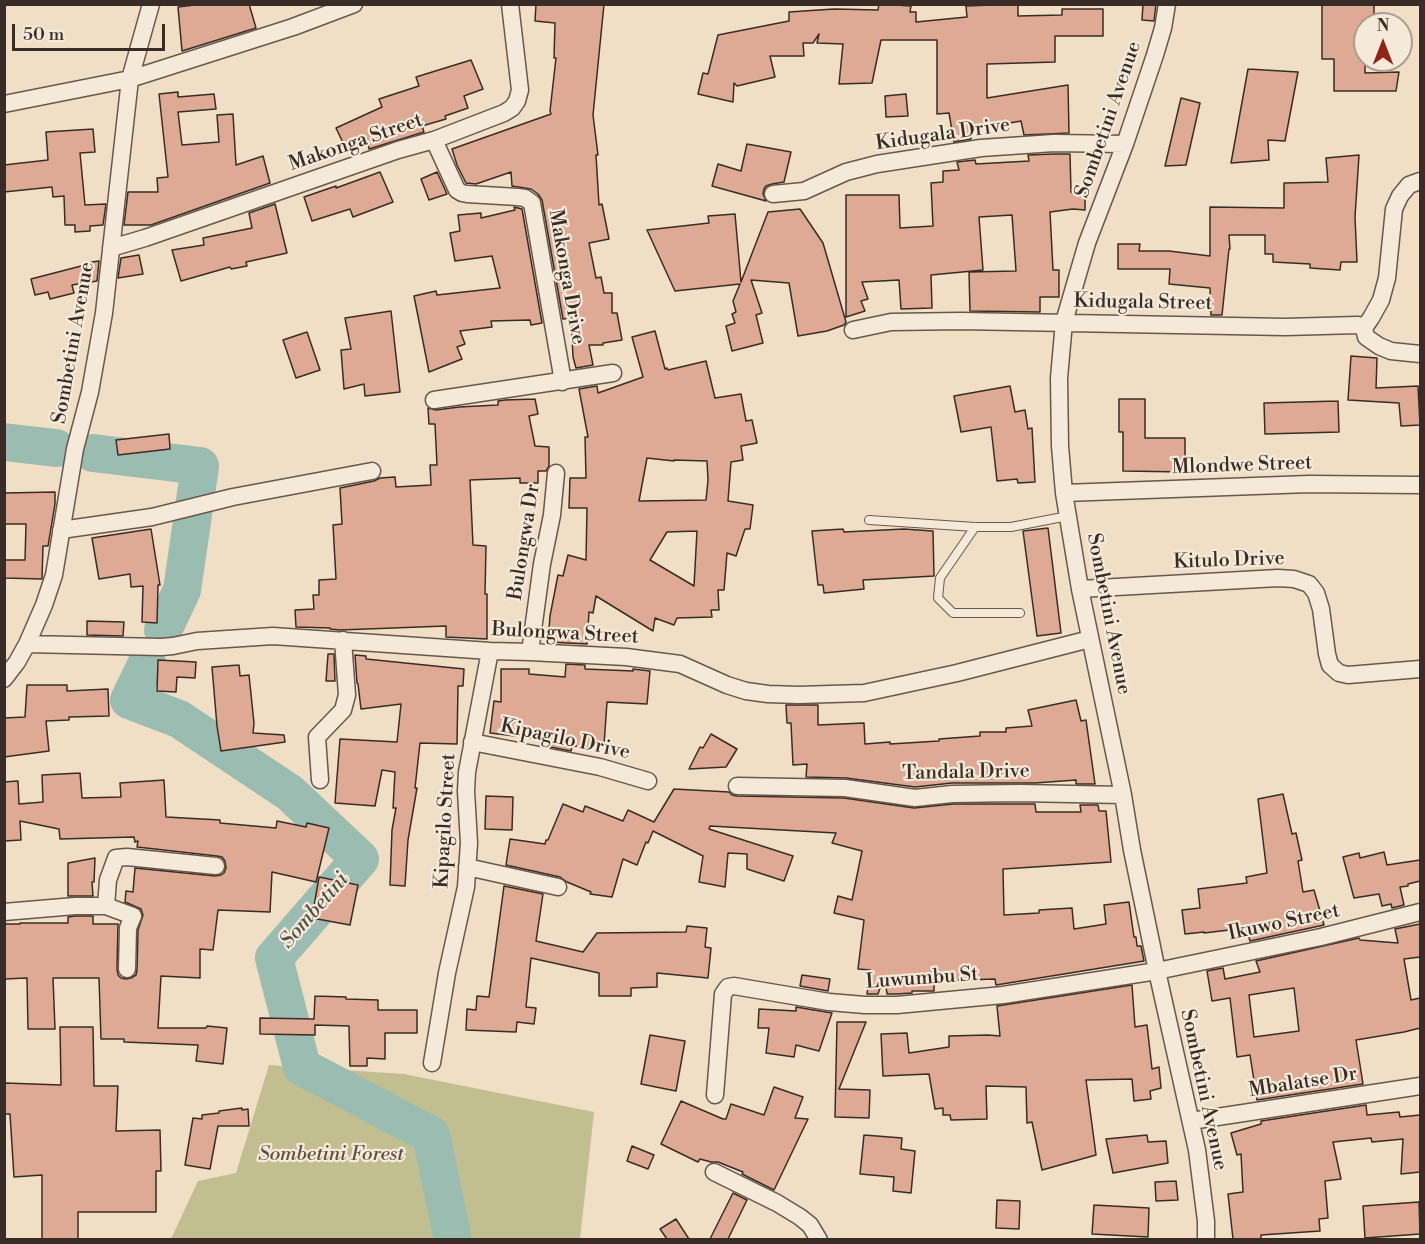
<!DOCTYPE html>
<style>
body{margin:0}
#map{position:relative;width:1425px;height:1244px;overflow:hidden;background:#f0dec5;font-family:"Libre Bodoni",serif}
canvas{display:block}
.frame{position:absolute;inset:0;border:6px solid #392c26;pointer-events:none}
.north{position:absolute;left:1353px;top:12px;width:60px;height:60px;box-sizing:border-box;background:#f5ead9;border:2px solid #aa9e91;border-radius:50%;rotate:0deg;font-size:16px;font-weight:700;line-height:24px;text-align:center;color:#392c26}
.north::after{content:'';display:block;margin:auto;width:21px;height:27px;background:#8f2418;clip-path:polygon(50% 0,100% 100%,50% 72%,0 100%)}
.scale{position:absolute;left:12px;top:24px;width:153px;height:27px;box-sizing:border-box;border:3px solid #392c26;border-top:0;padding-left:8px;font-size:18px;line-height:21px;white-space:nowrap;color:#392c26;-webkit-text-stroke:4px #f5ead9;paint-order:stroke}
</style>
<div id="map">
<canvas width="1425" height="1244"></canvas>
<div class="frame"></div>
<div class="north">N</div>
<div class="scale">50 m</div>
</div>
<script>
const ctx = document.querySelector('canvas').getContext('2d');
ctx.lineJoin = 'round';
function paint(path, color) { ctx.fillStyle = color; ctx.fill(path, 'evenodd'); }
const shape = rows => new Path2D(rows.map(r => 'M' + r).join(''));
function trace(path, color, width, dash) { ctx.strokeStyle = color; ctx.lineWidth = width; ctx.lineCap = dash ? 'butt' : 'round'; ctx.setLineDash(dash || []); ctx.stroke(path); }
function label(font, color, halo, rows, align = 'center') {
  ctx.font = font + ' "Libre Bodoni",serif'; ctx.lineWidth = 4.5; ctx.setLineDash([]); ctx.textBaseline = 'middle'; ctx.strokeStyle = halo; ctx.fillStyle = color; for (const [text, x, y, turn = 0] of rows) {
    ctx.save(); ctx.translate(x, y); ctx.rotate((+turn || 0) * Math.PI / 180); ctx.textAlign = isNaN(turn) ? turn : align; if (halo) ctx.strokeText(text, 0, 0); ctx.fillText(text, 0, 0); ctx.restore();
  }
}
paint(shape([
 [269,1065,404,1074,594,1112,580,1239,171,1239,198,1181,236,1173]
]), '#c1bf8f');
trace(shape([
 [4,442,56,448],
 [93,453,200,466,182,590,163,630],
 [147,663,129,700,179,719,290,793,360,859,274,958,302,1067,431,1135,453,1240]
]), '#9abcb1', 38);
const building = shape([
 [203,4,249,4,256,28,182,51,178,7,203,4],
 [536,4,604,4,593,115,598,155,596,155,599,205,602,204,609,239,589,243,596,278,601,277,604,293,612,293,612,313,617,313,622,340,603,343,603,345,589,345,593,365,576,368,573,357,571,318,563,319,542,200,538,194,531,189,512,186,511,172,476,184,466,183,457,165,452,149,551,114,550,111,556,58,554,58,555,23,535,21,536,4],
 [879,4,911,6,910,12,916,12,916,22,967,17,966,6,1018,4,1018,16,1062,15,1062,9,1103,9,1103,36,1055,36,1055,62,987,64,987,98,1068,85,1069,133,1024,135,1021,121,970,130,971,139,954,142,949,113,937,114,937,40,881,40,872,83,839,84,843,44,817,43,819,34,813,43,803,43,804,56,770,56,775,77,737,86,734,83,733,102,698,94,703,73,708,74,718,35,789,21,789,12,834,9,878,10,879,4],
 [1143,4,1156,4,1154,21,1142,20,1143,4],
 [1322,4,1374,4,1374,24,1365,24,1365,73,1399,72,1396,91,1334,91,1334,59,1322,59,1322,4],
 [471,60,483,89,464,96,468,108,445,116,446,119,422,126,424,132,369,149,367,139,346,149,336,128,382,107,379,99,419,86,416,77,471,60],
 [1248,69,1298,72,1285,141,1268,140,1269,160,1231,163,1248,69],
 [178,92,178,97,214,94,216,109,178,112,182,145,219,142,217,115,233,114,236,165,263,156,270,183,151,225,124,225,128,192,158,192,157,178,168,177,159,94,178,92],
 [906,94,908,116,886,117,885,96,906,94],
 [1181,98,1200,103,1186,165,1165,166,1181,98],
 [93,129,95,152,80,153,85,205,106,204,103,225,90,226,90,231,75,232,75,225,65,225,64,196,53,197,52,187,4,192,4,165,48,160,46,132,93,129],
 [747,144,791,152,784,182,772,184,766,186,764,189,763,194,766,201,712,186,718,164,741,171,747,144],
 [1054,154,1070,154,1071,192,1085,192,1085,210,1073,209,1050,212,1053,270,1059,270,1059,297,1040,297,1040,312,970,311,969,272,1016,271,1012,215,979,217,983,270,931,275,932,308,901,309,899,280,862,282,868,299,861,301,865,311,846,317,846,195,899,195,900,228,933,226,931,183,943,182,943,171,959,170,957,162,975,160,976,164,1029,161,1028,155,1054,154],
 [1359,155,1355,217,1357,262,1341,262,1340,270,1310,268,1310,264,1273,262,1273,254,1265,254,1265,235,1229,235,1230,249,1229,249,1222,315,1211,315,1210,288,1169,284,1170,269,1118,269,1118,244,1140,244,1139,251,1169,251,1210,256,1210,207,1284,208,1284,183,1328,182,1326,158,1359,155],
 [380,172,393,202,353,217,350,209,312,221,304,197,336,186,336,188,380,172],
 [437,172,447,194,429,200,421,179,437,172],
 [275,204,287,253,246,262,247,266,231,269,230,267,181,281,172,250,204,245,203,238,252,228,249,213,275,204],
 [514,207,522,209,542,323,531,325,530,320,491,321,492,327,460,331,465,344,457,347,462,359,429,372,414,296,436,291,437,295,500,288,492,256,455,261,450,233,460,231,458,215,481,213,481,218,515,210,514,207],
 [800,209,823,243,846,322,844,325,827,331,798,336,789,283,751,280,762,313,756,315,763,343,732,351,726,326,735,323,732,314,736,312,733,301,740,284,675,291,647,230,709,223,708,216,735,214,741,282,768,212,800,209],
 [139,255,143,274,118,278,121,258,139,255],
 [99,261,97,281,72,285,74,293,50,299,48,292,35,295,31,279,85,265,85,263,99,261],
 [391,311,400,392,365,396,364,384,344,389,341,350,351,349,345,318,391,311],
 [655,331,665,369,667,368,668,370,706,361,715,398,741,394,746,421,752,420,757,443,741,446,743,460,731,462,728,501,753,505,750,529,745,529,736,556,727,553,724,590,718,590,719,610,711,610,712,617,677,618,674,625,655,618,653,631,596,596,593,613,589,612,587,644,548,642,550,616,558,575,563,576,568,555,586,560,587,508,569,508,570,478,586,478,585,437,588,437,579,389,597,386,598,393,643,377,632,337,655,331],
 [647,458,674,461,674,460,707,461,708,480,706,500,639,501,647,458],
 [697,531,694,586,650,560,667,532,697,531],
 [307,332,320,370,296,378,283,340,307,332],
 [1351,356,1377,358,1376,388,1418,386,1420,425,1401,426,1399,403,1348,400,1351,356],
 [1010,386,1015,412,1025,410,1028,429,1032,428,1035,482,1018,483,1017,479,997,481,991,427,961,432,954,396,1010,386],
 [535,399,538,414,529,416,535,446,549,447,549,466,546,471,538,471,538,483,520,483,520,478,470,480,473,545,486,546,485,594,487,594,487,639,446,637,446,626,340,630,330,629,330,628,296,627,295,610,314,609,313,595,319,595,319,580,336,579,333,525,342,524,340,488,374,481,380,478,395,477,396,487,431,485,430,465,437,465,435,424,429,424,428,408,436,410,459,407,498,405,498,401,505,400,535,399],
 [1119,399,1145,399,1145,438,1185,438,1185,472,1123,471,1123,432,1119,432,1119,399],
 [1338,401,1339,432,1265,434,1264,403,1338,401],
 [169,434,170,449,118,455,116,440,169,434],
 [55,492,55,504,48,546,43,546,42,579,4,578,4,560,25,560,26,524,4,524,4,493,55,492],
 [1048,528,1061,633,1037,636,1023,531,1048,528],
 [151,529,160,585,158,585,157,623,142,622,143,586,131,587,130,574,99,579,92,538,151,529],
 [843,529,844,532,904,529,933,531,934,576,863,580,864,589,824,593,823,585,818,585,812,531,843,529],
 [87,621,124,622,123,636,87,635,87,621],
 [328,654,334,654,335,681,326,681,328,654],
 [355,655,366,656,366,659,464,669,463,686,458,686,457,744,420,743,415,788,417,788,408,840,405,886,390,885,392,830,396,808,393,808,395,772,382,770,375,806,335,803,340,739,397,742,401,704,361,709,358,684,357,683,355,655],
 [158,660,196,662,195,678,177,677,176,692,157,691,158,660],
 [566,664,585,665,585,669,633,671,633,669,650,671,647,704,607,702,604,745,591,744,591,747,572,746,571,751,540,745,541,739,490,733,494,701,501,702,501,669,529,669,529,674,565,677,566,664],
 [239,665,240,676,249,675,254,723,253,733,284,735,285,742,221,751,217,726,212,667,239,665],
 [27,685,67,685,67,691,108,689,109,716,69,717,69,720,46,721,49,751,4,757,4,718,25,717,27,685],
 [1076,700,1081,721,1086,720,1095,784,1076,784,1076,780,1035,783,952,783,915,787,846,778,806,777,807,764,793,765,791,723,787,723,786,705,818,705,818,725,864,723,865,744,890,742,890,744,939,741,939,739,980,736,980,732,1006,732,1006,728,1032,726,1028,710,1076,700],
 [711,734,737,749,726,767,689,769,700,747,703,748,711,734],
 [80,773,82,798,121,797,120,783,164,780,166,817,220,820,220,823,276,828,277,821,306,827,307,823,329,828,316,882,272,872,270,912,218,910,213,950,200,949,200,978,161,976,158,1028,206,1028,207,1026,227,1028,223,1064,196,1061,198,1045,124,1042,124,1039,101,1039,99,978,53,978,55,1029,28,1029,27,978,4,979,4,924,20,924,20,923,68,923,68,917,75,916,93,916,93,924,118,924,117,969,118,975,121,978,126,979,131,978,136,975,137,970,138,930,143,915,141,909,125,902,126,891,133,892,135,868,215,876,221,875,224,873,226,868,225,861,222,857,217,856,137,847,138,841,135,842,134,837,60,839,59,829,20,821,21,840,4,841,4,782,18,781,19,804,43,802,42,775,80,773],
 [674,789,729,792,732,795,737,796,844,798,914,808,953,804,1035,804,1036,812,1081,812,1080,805,1098,805,1099,811,1106,811,1111,862,1003,869,1004,915,1039,913,1039,910,1072,908,1074,929,1106,924,1104,905,1129,902,1134,937,1136,937,1137,946,1141,946,1144,961,996,985,995,979,934,981,934,991,912,991,912,993,897,994,887,994,886,986,881,985,878,994,867,994,870,970,858,969,864,920,834,913,838,896,852,900,862,851,832,843,836,833,710,826,709,829,793,856,784,881,747,869,747,854,728,853,725,887,699,882,703,856,653,831,648,843,646,842,637,865,623,859,612,897,590,894,591,892,567,882,560,877,506,865,510,839,545,844,546,840,548,840,563,804,583,812,585,806,623,821,628,810,654,822,674,789],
 [1283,794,1292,834,1296,833,1302,860,1298,861,1303,892,1314,890,1324,925,1250,941,1246,928,1204,933,1204,932,1185,934,1182,910,1200,908,1198,889,1247,883,1246,877,1267,873,1258,799,1283,794],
 [486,796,513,797,512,830,485,829,486,796],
 [1384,852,1387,865,1420,860,1420,881,1408,884,1408,886,1400,887,1404,905,1392,908,1391,904,1382,906,1379,894,1354,898,1343,857,1359,853,1360,858,1384,852],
 [95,858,94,882,92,882,93,896,68,896,68,863,95,858],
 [319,877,358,885,350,925,312,918,319,877],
 [504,886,543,894,536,941,583,952,597,933,686,932,687,926,707,928,705,947,711,948,708,978,657,973,657,987,631,988,631,996,599,996,599,973,531,958,526,1007,536,1008,534,1024,517,1022,516,1032,466,1030,467,1009,476,1010,477,996,489,997,504,886],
 [1420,924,1420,957,1404,959,1411,1000,1420,998,1420,1028,1404,1032,1356,1040,1363,1084,1257,1100,1250,1055,1237,1057,1230,998,1212,1001,1207,971,1223,968,1225,979,1260,972,1256,961,1359,938,1360,940,1398,943,1395,929,1420,924],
 [1294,988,1299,1031,1254,1037,1249,995,1294,988],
 [802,975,830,979,828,991,800,986,802,975],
 [1132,985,1135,1027,1147,1025,1152,1069,1159,1067,1161,1088,1150,1091,1151,1099,1134,1101,1132,1079,1086,1080,1096,1155,1042,1170,1032,1122,1027,1123,1026,1087,986,1086,987,1119,951,1120,950,1115,943,1115,943,1108,935,1109,929,1074,883,1076,881,1034,907,1033,909,1053,949,1047,949,1036,988,1035,1000,1036,997,1006,1132,985],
 [315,996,346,997,346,999,378,1000,378,1010,417,1010,417,1033,385,1033,385,1059,367,1058,367,1066,350,1066,349,1026,315,1025,315,1035,260,1034,260,1018,314,1019,315,996],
 [796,1007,832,1013,819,1051,796,1045,794,1057,766,1053,769,1028,758,1028,759,1009,796,1011,796,1007],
 [837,1022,866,1022,839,1089,870,1090,869,1118,835,1117,837,1022],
 [60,1027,93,1027,94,1086,118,1086,116,1131,160,1130,161,1171,156,1171,156,1212,78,1212,78,1239,42,1239,42,1175,14,1177,10,1114,5,1114,5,1083,61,1085,60,1027],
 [650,1035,685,1041,676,1091,641,1084,650,1035],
 [774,1087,803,1097,795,1118,808,1119,774,1190,742,1174,743,1172,718,1162,711,1162,700,1159,698,1162,661,1144,681,1101,723,1119,726,1119,731,1104,764,1115,774,1087],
 [1366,1105,1367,1115,1399,1112,1400,1117,1420,1115,1420,1172,1401,1174,1403,1139,1372,1142,1371,1138,1333,1142,1341,1179,1325,1181,1328,1218,1319,1219,1320,1231,1261,1235,1261,1239,1233,1239,1228,1194,1243,1192,1241,1154,1237,1155,1231,1133,1261,1124,1261,1121,1366,1105],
 [242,1108,242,1110,248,1109,249,1126,218,1126,210,1169,185,1165,193,1118,202,1119,202,1115,219,1113,219,1111,242,1108],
 [864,1135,902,1138,901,1149,915,1151,911,1193,893,1191,894,1177,860,1174,864,1135],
 [1147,1135,1148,1142,1166,1141,1168,1163,1113,1173,1106,1139,1147,1135],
 [632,1146,654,1155,648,1169,627,1161,632,1146],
 [1176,1181,1178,1200,1156,1201,1155,1182,1176,1181],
 [733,1193,747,1200,728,1239,710,1239,733,1193],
 [997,1200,1020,1201,1019,1229,996,1228,997,1200],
 [1419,1202,1420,1234,1365,1238,1363,1206,1419,1202],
 [1094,1205,1149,1208,1148,1237,1092,1234,1094,1205],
 [676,1219,689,1239,667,1239,660,1229,676,1219]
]);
paint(building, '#dfaa93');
trace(building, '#392c26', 1.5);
const lane = shape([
 [869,520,975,527,1011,527,1068,516],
 [975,527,940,578,938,598,953,613,1020,613]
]);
const street = shape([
 [1167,4,1163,28,1155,55,1125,144,1087,243,1064,322,1059,378,1060,446,1064,493,1080,589,1123,795,1132,850,1157,971,1197,1150,1206,1221,1206,1240],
 [4,104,130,79,293,27,354,4],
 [434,140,457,190,462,193,467,194,518,197,525,198,532,203,561,370,562,382],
 [773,194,804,191,846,172,877,164,981,148,1054,143,1125,144],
 [111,248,145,238,398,150,434,140,504,113,512,108,517,101,520,90,510,4],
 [1364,328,1371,318,1381,300,1387,278,1394,209,1400,196,1409,185,1420,181],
 [853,330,891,322,961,321,1285,327,1358,325,1364,328,1366,337,1379,346,1391,351,1420,354],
 [434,400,613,373],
 [1064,493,1309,484,1420,485],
 [61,530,152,517,233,497,372,471],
 [1080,589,1278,578,1294,579,1309,584,1316,593,1321,609,1327,654,1330,665,1339,673,1348,675,1420,669],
 [27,644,161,647,173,646,197,641,273,636,490,651,530,652,626,657,680,664,727,685,746,691,768,694,798,695,864,693,957,673,1090,639],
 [530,652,542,564,552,515,556,473],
 [4,679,17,662,27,644,44,605,54,575,75,449,90,392,104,313,130,79,151,4],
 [472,742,600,767,648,781],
 [320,780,317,737,343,710,347,695,343,640],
 [737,786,845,788,915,798,952,794,1020,793,1123,795],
 [467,867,558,887],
 [106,906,108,880,116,858,127,857,216,866],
 [4,912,75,906,106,906,133,916,128,928,127,969],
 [432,1063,447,973,466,887,469,843,466,791,467,772,490,651],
 [715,1095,723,994,728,987,734,986,829,1002,865,1005,897,1005,1003,995,1157,971,1321,937,1420,912],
 [1191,1121,1420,1086],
 [714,1172,777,1203,800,1217,810,1225,819,1240]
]);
trace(lane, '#67584e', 10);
trace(street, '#67584e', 19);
trace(lane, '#f5ead9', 8);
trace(street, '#f5ead9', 16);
label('20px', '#392c26', '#f5ead9', [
 ["Sombetini Avenue",1109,120,-71],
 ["Kidugala Drive",943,135,-8],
 ["Makonga Street",356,143,-19],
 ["Makonga Drive",566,277,80],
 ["Kidugala Street",1143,303,1],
 ["Sombetini Avenue",74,343,-80],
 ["Mlondwe Street",1242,466,-2],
 ["Bulongwa Dr",525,542,-81],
 ["Kitulo Drive",1229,561,-2],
 ["Sombetini Avenue",1108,614,79],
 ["Bulongwa Street",565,634,3],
 ["Kipagilo Drive",565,740,12],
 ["Tandala Drive",966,773,-1],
 ["Kipagilo Street",446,821,-87],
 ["Ikuwo Street",1284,923,-12],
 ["Luwumbu St",922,979,-4],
 ["Mbalatse Dr",1303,1083,-9],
 ["Sombetini Avenue",1203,1090,78]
]);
label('italic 20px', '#5b5140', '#f5ead9', [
 ["Sombetini Forest",331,1155]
]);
label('italic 21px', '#515049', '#f5ead9', [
 ["Sombetini",315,911,-49]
]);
</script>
